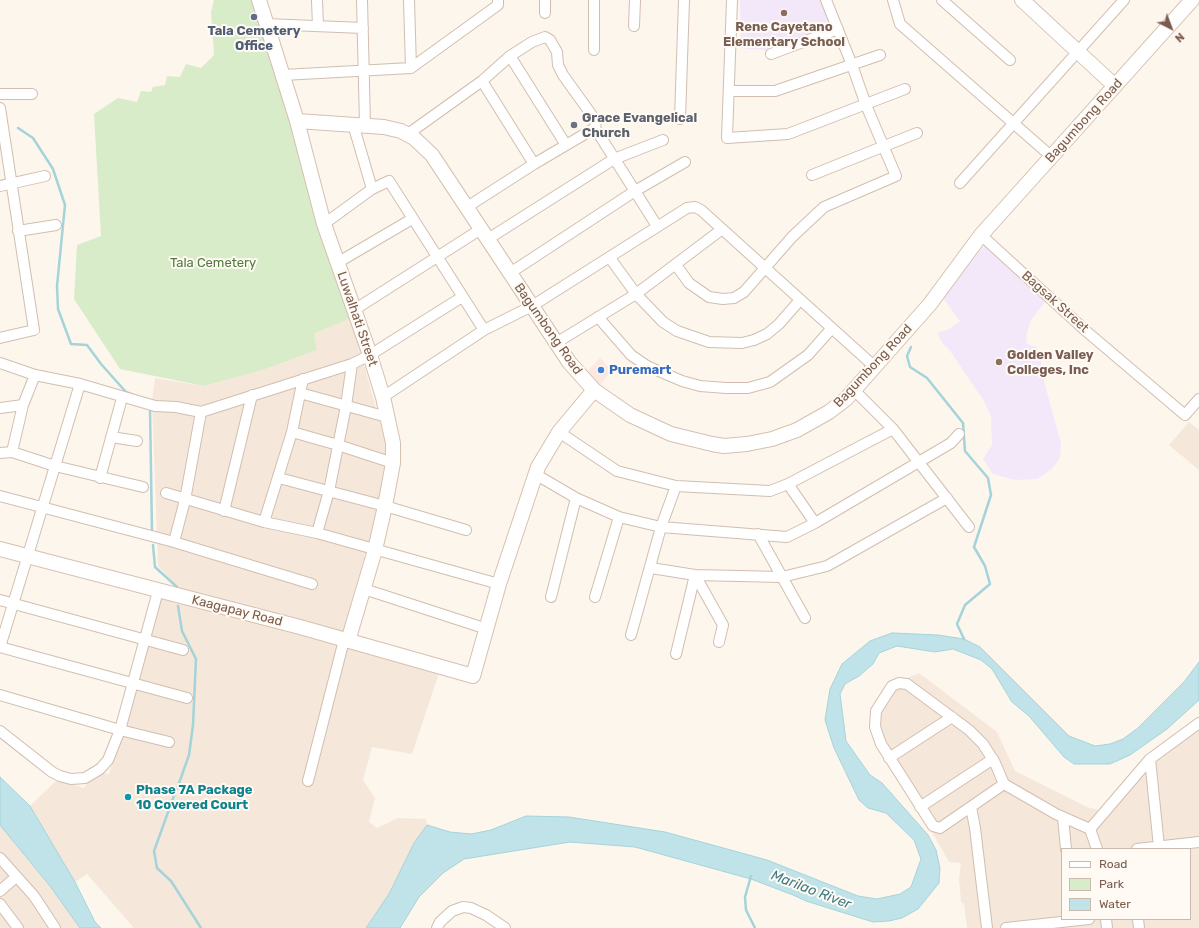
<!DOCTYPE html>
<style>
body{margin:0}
#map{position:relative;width:1199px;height:928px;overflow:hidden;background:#fdf6ec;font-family:Rubik,sans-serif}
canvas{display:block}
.legend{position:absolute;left:1061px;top:848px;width:130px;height:72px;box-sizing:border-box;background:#fffaf3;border:1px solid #cabbb1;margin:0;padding:5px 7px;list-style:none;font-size:12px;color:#7a5c4d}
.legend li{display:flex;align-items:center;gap:8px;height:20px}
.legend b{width:20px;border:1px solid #cabbb1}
.north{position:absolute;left:1151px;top:8px;width:40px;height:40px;-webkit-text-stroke:3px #fffaf3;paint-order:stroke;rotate:138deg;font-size:11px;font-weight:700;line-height:16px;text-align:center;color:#7a5c4d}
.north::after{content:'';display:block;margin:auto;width:14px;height:18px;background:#7a5c4d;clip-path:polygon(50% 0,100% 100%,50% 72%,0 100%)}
</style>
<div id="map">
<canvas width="1199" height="928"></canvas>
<ul class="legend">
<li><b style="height:5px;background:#fff"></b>Road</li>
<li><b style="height:11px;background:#d8ecc9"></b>Park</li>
<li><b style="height:11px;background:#bfe3e8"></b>Water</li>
</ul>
<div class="north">N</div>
</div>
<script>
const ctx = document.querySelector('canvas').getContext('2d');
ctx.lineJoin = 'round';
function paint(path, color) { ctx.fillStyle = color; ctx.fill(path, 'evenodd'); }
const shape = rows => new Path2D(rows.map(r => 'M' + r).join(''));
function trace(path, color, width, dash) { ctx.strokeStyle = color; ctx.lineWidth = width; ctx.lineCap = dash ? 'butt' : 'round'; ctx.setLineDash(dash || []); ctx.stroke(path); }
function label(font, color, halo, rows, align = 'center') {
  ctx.font = font + ' Rubik,sans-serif'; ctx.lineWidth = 4; ctx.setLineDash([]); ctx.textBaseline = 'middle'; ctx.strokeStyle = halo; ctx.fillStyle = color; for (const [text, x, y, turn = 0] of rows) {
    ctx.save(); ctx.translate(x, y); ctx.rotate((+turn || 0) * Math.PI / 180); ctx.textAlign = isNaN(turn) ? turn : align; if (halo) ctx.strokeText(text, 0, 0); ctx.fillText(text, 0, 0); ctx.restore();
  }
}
paint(shape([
 [351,318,388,451,385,486,342,634,181,591,158,566,152,400,155,378,204,386,263,370,317,350,314,334],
 [1189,422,1199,430,1199,470,1169,445],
 [161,597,439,673,412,754,372,747,363,780,375,798,369,822,377,828,398,818,426,819,427,825,414,843,389,894,366,928,134,928,87,874,75,882,30,806,57,780,84,788,91,778,99,773,109,774],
 [919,673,997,732,1015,771,1087,807,1099,810,1146,758,1199,719,1199,928,967,928,964,904,961,902,959,879,961,863,949,862,933,834,886,759,874,709,898,682],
 [1062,849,1190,849,1190,919,1062,919],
 [0,825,50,886,80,928,0,928]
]), '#f5e8da');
paint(shape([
 [600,358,612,371,597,388,584,375]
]), '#fde8e0');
paint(shape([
 [740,0,823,0,833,26,780,52,741,48],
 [986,244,1047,299,1031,320,1026,336,1027,344,1036,347,1040,357,1045,385,1061,443,1060,458,1052,469,1037,479,1015,480,993,474,983,459,992,445,991,417,984,401,948,348,943,344,937,333,949,329,960,321,940,294]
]), '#f3e8fa');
paint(shape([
 [214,0,255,0,351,318,314,334,317,350,263,370,204,386,120,369,74,299,77,245,101,236,94,114,118,98,137,102,141,91,151,92,153,87,165,85,167,76,180,77,186,64,201,68,214,55,211,12]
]), '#d8ecc9');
const water = shape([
 [892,633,938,635,964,639,980,647,1069,736,1095,746,1110,744,1123,739,1138,728,1184,682,1199,662,1199,700,1167,729,1130,755,1110,764,1074,764,1064,757,1029,716,1012,702,992,669,981,660,953,649,935,652,897,646,879,653,873,664,859,676,845,684,840,694,846,741,870,775,882,783,928,835,936,850,940,868,939,883,918,909,902,918,889,921,873,922,806,901,793,895,751,879,635,847,570,842,464,859,443,873,419,897,400,928,366,928,389,894,414,843,427,825,450,832,471,834,491,830,526,816,569,817,665,832,767,860,858,896,877,899,900,894,911,887,921,859,914,840,886,813,868,808,859,800,834,748,825,720,830,689,842,664,870,641,892,633],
 [0,777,30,806,75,882,95,922,101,928,80,928,50,886,0,825,0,777]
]);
paint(water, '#bfe3e8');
trace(water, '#a5d3da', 1);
trace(shape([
 [18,128,33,138,53,169,65,205,57,286,58,309,71,344,87,345,101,364,126,392,133,395],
 [911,347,907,356,910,367,927,378,963,423,965,451,988,478,991,495,974,547,985,566,990,584,965,605,957,624,964,639],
 [150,408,152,533],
 [153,545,155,567,177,587],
 [177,789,189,755,193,725,196,659,182,631,178,606],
 [175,793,154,851,157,868,171,881,201,928],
 [751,876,745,897,746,910,755,928]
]), '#a5d3da', 2.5);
const street = shape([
 [317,0,318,26],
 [362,0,365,125],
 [409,0,411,68],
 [545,0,545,13],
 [594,0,594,50],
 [732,0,727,138,788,134,905,89],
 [893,0,900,24,1052,157],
 [942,0,1010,60],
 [266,24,363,28],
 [634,26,635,0],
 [771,54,838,29],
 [510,56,566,145],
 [283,75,411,68,498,5,498,0],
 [482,81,534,164],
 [729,91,775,91,880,55],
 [0,94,32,94],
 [0,108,34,330,0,338],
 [680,119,684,0],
 [353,124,372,189],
 [408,134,482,81,510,56,532,42,545,37,550,40,557,52,558,65,563,75,596,121,595,128,657,226],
 [812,175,917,133],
 [960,183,1124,0],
 [0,186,45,176],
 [467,207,534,164,595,128],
 [324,224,372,189,389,181,484,330],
 [18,231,56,225],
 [981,235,1086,331,1185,415,1199,399],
 [488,239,614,159,663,140],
 [610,258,636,294,663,322,677,331,709,342,742,343,754,340,767,334,779,324,800,300],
 [337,263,412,219],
 [676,265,689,283,709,297,723,299,734,298,744,292,792,237,824,207,896,176,866,105,852,65,826,0],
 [510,273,635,191,685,162],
 [354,310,481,229],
 [598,317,631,355,647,366,682,381,700,386,726,388,748,388,770,382,808,355,832,328],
 [556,343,636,294,721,230],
 [0,363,35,375,80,384,155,406,176,407,201,412,352,364,370,355,462,297],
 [854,390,893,429,969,527],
 [300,393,387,417],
 [383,397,484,330,532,306,687,208,695,207,701,210,875,367],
 [0,408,23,405],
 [292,432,338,445,393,463],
 [559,432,617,471,676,486,770,491,788,484,893,429],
 [111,437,137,441],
 [12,452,23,405,35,375],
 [0,453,12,452,55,466,143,487],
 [535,474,576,498,619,517,661,527,787,537,815,523,951,443,959,434],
 [100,478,122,398],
 [279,478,385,506,466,530],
 [788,484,815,523],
 [166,493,264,522,317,533,499,584],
 [0,496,174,542,312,584],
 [224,511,252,395],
 [264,522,292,432,303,379],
 [317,533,329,491,346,406,352,364],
 [758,534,805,618],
 [174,542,185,500,201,412],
 [651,568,695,575,782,577,827,566,947,498],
 [695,575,723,625,719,642],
 [364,589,487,629],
 [551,597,576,498],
 [595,597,619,517],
 [0,600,183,650],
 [631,635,661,527,676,486],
 [0,647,80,384],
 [0,647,187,698],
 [676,654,695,575],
 [0,695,120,730,169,742],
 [0,731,52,772,60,776,71,779,85,778,100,769,108,760,120,730,158,591],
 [889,758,952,717],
 [1150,759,1159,847],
 [308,781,344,640],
 [1004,784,940,828,933,826,881,744,875,727,876,711,892,686,899,683,907,684,969,730,983,744,995,763,1004,784,1056,814,1090,829],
 [920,807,993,759],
 [971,807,975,828,987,928],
 [1063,817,1066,849],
 [1090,829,1150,759,1199,723],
 [1090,829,1097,849],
 [1137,849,1199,842],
 [0,858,34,896,55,928],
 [0,891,16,877],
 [0,904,18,928],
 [1106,919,1107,928],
 [1138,919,1139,928],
 [437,928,440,922,452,911,463,907,471,908,486,915,505,928],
 [1006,928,1089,919]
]);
const secondary = shape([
 [259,0,297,121,324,224,370,355,383,397,393,443,393,463,385,506,375,550,348,641],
 [1022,0,1115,86],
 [297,121,384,127,401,131,414,138,432,155,569,362,594,390,630,415,671,434,712,444,724,446,747,444,772,439,797,430,829,412,846,399,930,304,981,235,1192,0],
 [0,549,300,627,473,676,499,584,538,467,559,432,594,390]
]);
trace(street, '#d1beb0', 12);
trace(secondary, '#d6c0b0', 16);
trace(street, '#fff', 10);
trace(secondary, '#fff', 14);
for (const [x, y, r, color] of [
 [784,13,4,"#8d6e63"],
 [254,17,4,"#5c6f8a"],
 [574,125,4,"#6b7280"],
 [999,362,4,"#8d6e63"],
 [601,370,4,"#3f7fe0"],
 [128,797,4,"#0f9aa8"]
]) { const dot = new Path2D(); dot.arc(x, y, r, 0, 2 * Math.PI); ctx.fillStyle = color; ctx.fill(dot); trace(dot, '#fffaf3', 1.5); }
label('bold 13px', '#785e54', '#fffaf3', [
 ["Rene Cayetano",784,27],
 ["Elementary School",784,42],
 ["Golden Valley",1007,355,"left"],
 ["Colleges, Inc",1007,370,"left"]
]);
label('bold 13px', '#4e5e75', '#fffaf3', [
 ["Tala Cemetery",254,31],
 ["Office",254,46]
]);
label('bold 13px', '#5b616d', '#fffaf3', [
 ["Grace Evangelical",582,118],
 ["Church",582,133]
], 'left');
label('13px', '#7a5c4d', '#fffaf3', [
 ["Bagumbong Road",1084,121,-48],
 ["Bagsak Street",1055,302,42],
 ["Luwalhati Street",357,319,71],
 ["Bagumbong Road",548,329,55],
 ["Bagumbong Road",873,366,-47],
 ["Kaagapay Road",237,611,14]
]);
label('13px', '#537a41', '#fffaf3', [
 ["Tala Cemetery",213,263]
]);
label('bold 13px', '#366cbe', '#fffaf3', [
 ["Puremart",609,370]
], 'left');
label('bold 13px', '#0d838f', '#fffaf3', [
 ["Phase 7A Package",136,790],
 ["10 Covered Court",136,805]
], 'left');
label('italic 14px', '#437c86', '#fffaf3', [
 ["Marilao River",811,890,21]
]);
</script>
